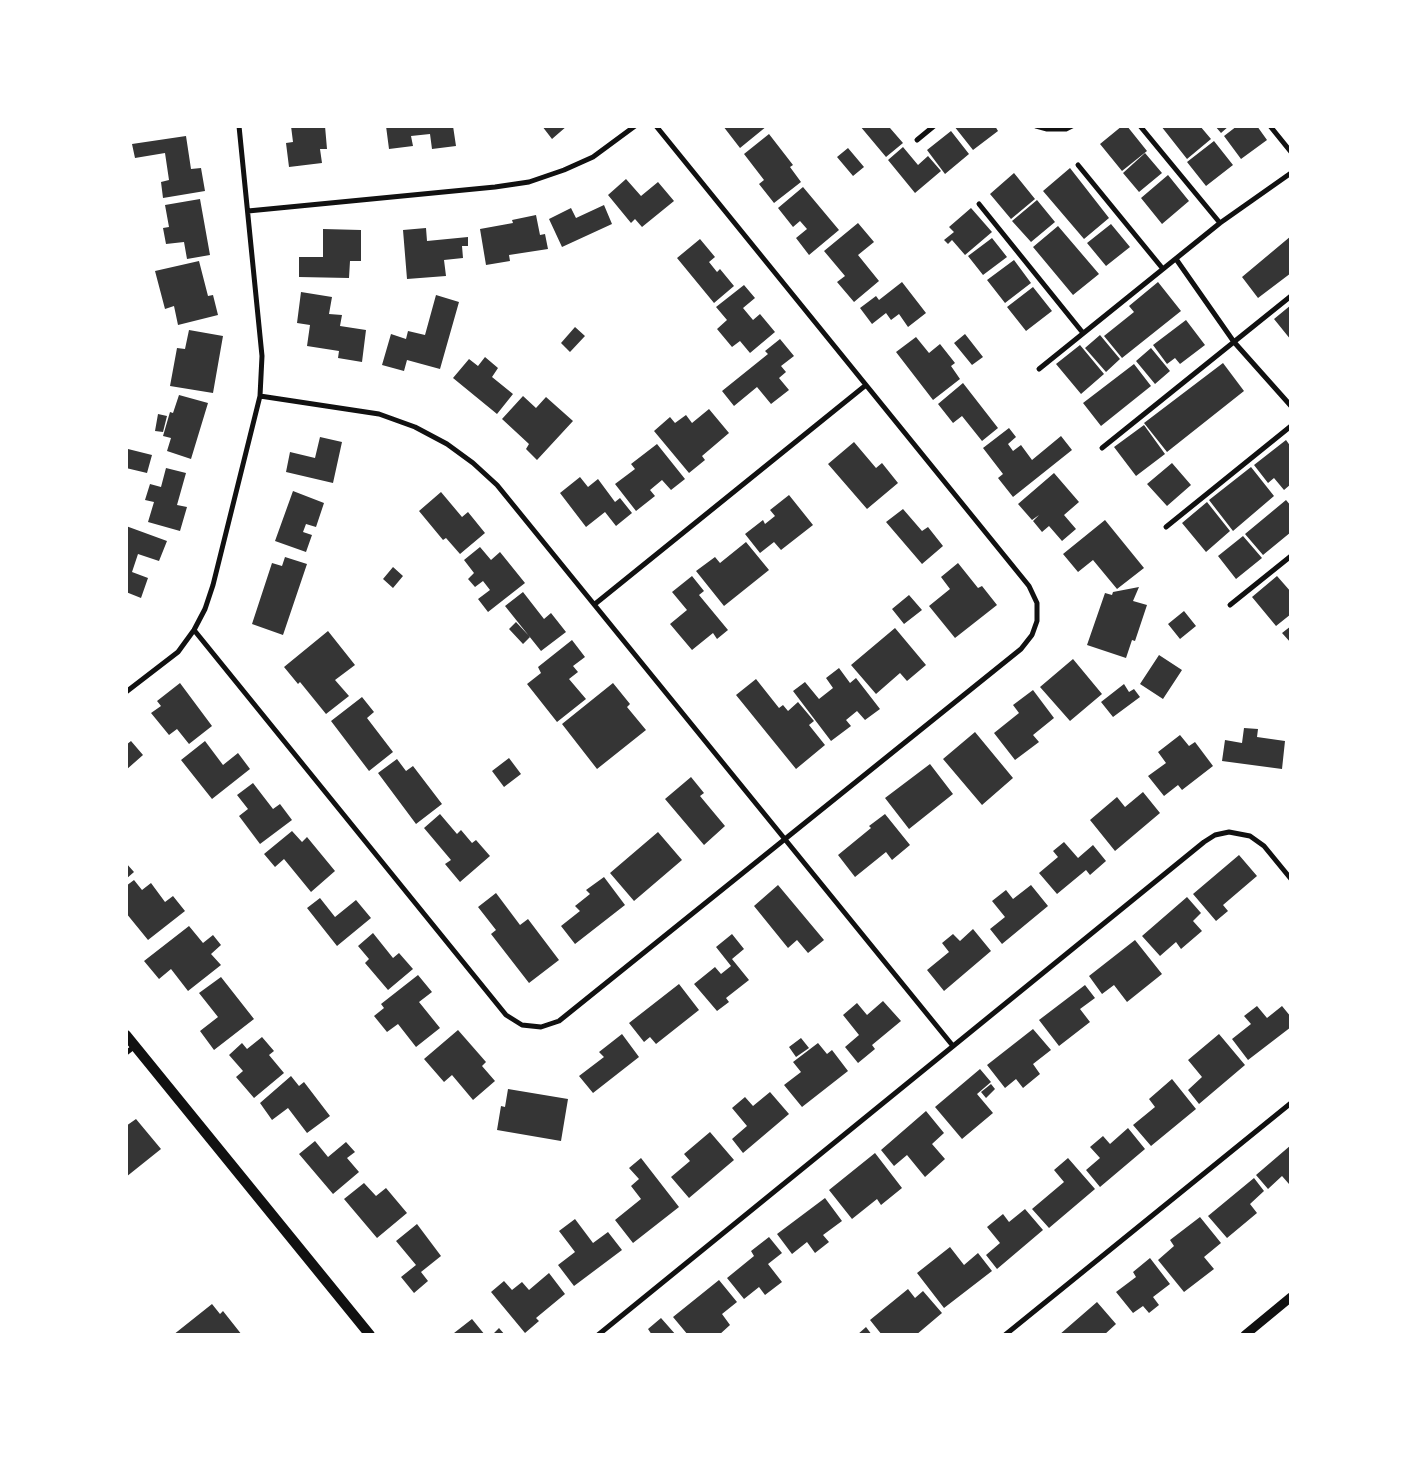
<!DOCTYPE html>
<style>
body{margin:0}
#map{position:relative;width:1417px;height:1461px;overflow:hidden;background:#fff;font-family:"Space Grotesk",sans-serif}
canvas{display:block}
.frame{position:absolute;inset:0;border:128px solid #fff;pointer-events:none}
</style>
<div id="map">
<canvas width="1417" height="1461"></canvas>
<div class="frame"></div>
</div>
<script>
const ctx = document.querySelector('canvas').getContext('2d');
ctx.lineJoin = 'round';
function paint(path, color) { ctx.fillStyle = color; ctx.fill(path, 'evenodd'); }
const shape = rows => new Path2D(rows.map(r => 'M' + r).join(''));
function trace(path, color, width, dash) { ctx.strokeStyle = color; ctx.lineWidth = width; ctx.lineCap = dash ? 'butt' : 'round'; ctx.setLineDash(dash || []); ctx.stroke(path); }
paint(shape([
 [291,126,325,126,327,149,320,149,322,163,289,167,286,143,293,142],
 [386,126,453,126,456,146,432,149,430,134,411,136,413,146,389,149],
 [542,126,567,126,552,139],
 [723,126,767,126,740,148],
 [860,126,892,126,890,128,903,143,886,157],
 [954,126,995,126,998,131,973,150],
 [1122,126,1127,126,1147,151,1122,171,1100,144],
 [1161,126,1200,126,1211,139,1187,159],
 [1215,126,1229,126,1221,133],
 [1237,126,1257,126,1267,140,1241,159,1224,136],
 [951,131,969,154,945,174,927,150],
 [769,134,793,165,790,167,801,182,774,203,759,184,764,180,744,154],
 [186,136,191,169,201,168,205,191,163,198,161,182,169,180,165,153,135,158,132,144],
 [1214,141,1233,165,1206,186,1187,162],
 [903,147,918,165,928,156,941,171,915,193,888,160],
 [848,148,864,167,853,176,837,157],
 [1145,153,1162,173,1139,192,1123,173],
 [1070,168,1109,218,1084,239,1043,191],
 [1014,173,1035,199,1011,219,990,194],
 [1168,175,1189,201,1162,224,1141,198],
 [626,179,641,196,658,182,674,201,642,227,635,219,631,223,608,195],
 [803,187,839,230,809,255,796,238,807,229,800,221,793,227,778,208],
 [200,199,210,255,187,259,184,242,166,244,163,228,169,227,165,205],
 [1037,200,1055,222,1031,242,1012,221],
 [604,205,612,224,562,247,549,219,571,208,576,218],
 [971,208,992,232,965,255,952,240,948,244,944,240,954,232,949,227],
 [536,215,540,235,545,234,548,249,509,255,510,261,486,265,480,229,513,223,512,220],
 [858,223,874,242,858,255,879,281,854,302,837,282,845,276,824,251],
 [1111,224,1130,247,1106,266,1087,243],
 [1058,226,1099,274,1073,295,1033,247],
 [426,228,427,241,468,237,468,246,462,246,463,258,444,260,446,276,407,279,403,230],
 [323,229,361,230,361,261,350,261,349,278,299,277,299,257,323,257],
 [1291,236,1291,273,1258,298,1242,277],
 [992,238,1007,257,983,275,968,256],
 [700,239,715,257,709,262,717,272,720,269,734,286,714,303,677,258],
 [1014,260,1031,283,1005,303,987,280],
 [199,261,208,296,213,295,218,315,178,325,174,306,165,309,155,271],
 [902,282,926,313,908,327,899,314,891,320,886,313,872,324,860,308,876,296,879,300],
 [1158,282,1181,311,1122,358,1104,336,1134,312,1129,306],
 [744,285,755,298,743,308,753,320,760,314,775,332,750,353,740,341,732,347,717,329,727,320,716,307],
 [1033,287,1052,311,1026,331,1007,307],
 [301,292,332,297,329,314,342,315,340,326,366,330,362,362,338,358,339,351,307,346,310,325,297,323],
 [436,295,459,302,440,369,407,360,404,371,382,365,391,334,406,339,408,331,425,335],
 [1291,305,1291,340,1274,319],
 [1186,320,1205,345,1180,364,1175,358,1167,364,1153,345],
 [575,327,585,336,570,352,561,343],
 [189,330,223,336,213,393,170,386,177,348,185,349],
 [965,334,983,357,972,365,954,343],
 [1100,335,1120,359,1106,372,1085,348],
 [916,337,929,353,940,344,955,363,951,366,960,379,933,400,896,352],
 [780,339,794,356,781,366,786,372,779,378,789,390,771,404,757,387,734,406,722,391,768,354,765,351],
 [1080,345,1104,374,1081,394,1056,364],
 [1151,348,1170,371,1155,384,1136,361],
 [485,357,498,368,492,377,513,394,497,414,453,378,469,359,478,366],
 [1223,363,1244,391,1167,452,1144,423],
 [1134,364,1151,386,1101,426,1083,403],
 [963,383,998,428,982,441,962,416,953,423,938,404],
 [179,395,208,403,191,459,167,451,171,438,163,436,170,412,173,413],
 [523,396,536,408,546,397,573,421,537,460,526,449,529,444,502,419],
 [709,409,729,433,702,456,705,460,689,473,654,431,670,417,675,423,686,415,692,423],
 [158,414,167,416,163,432,155,431],
 [1144,425,1165,454,1136,476,1114,447],
 [1009,428,1016,437,1008,444,1013,451,1021,445,1032,460,1061,436,1072,450,1013,497,998,478,1003,474,983,448],
 [320,437,342,442,333,483,286,472,290,452,315,458],
 [1286,440,1291,447,1291,484,1284,490,1274,478,1268,483,1254,465],
 [854,442,876,468,882,463,898,483,867,509,828,464],
 [657,444,685,479,671,490,662,480,650,490,655,496,636,511,615,484,635,469,631,464],
 [128,449,152,455,147,473,126,468],
 [1172,463,1191,485,1167,506,1147,484],
 [1251,467,1274,496,1233,531,1209,500],
 [166,468,186,473,177,505,187,507,180,531,148,522,154,502,145,500,150,484,161,487],
 [1054,473,1079,502,1064,515,1076,529,1062,541,1049,526,1042,532,1033,521,1039,515,1032,520,1018,504],
 [580,477,588,487,598,479,615,502,620,498,632,513,616,526,605,512,586,527,560,493],
 [293,491,324,503,316,527,306,524,303,532,312,535,306,552,275,541],
 [441,492,462,517,468,512,485,533,460,554,446,538,443,540,419,511],
 [789,495,813,525,781,550,774,542,760,553,745,534,763,520,765,524,775,516,770,510],
 [1286,500,1291,506,1291,532,1263,555,1245,534],
 [1207,502,1230,531,1206,552,1182,523],
 [903,509,922,531,928,527,943,546,922,564,886,522],
 [1105,520,1144,568,1117,589,1093,560,1078,572,1063,554],
 [126,526,167,541,159,561,138,554,132,572,148,578,141,598,126,592],
 [1243,536,1262,558,1236,579,1218,556],
 [746,542,769,570,724,606,696,571,715,557,720,563],
 [480,547,491,560,500,552,525,583,488,612,478,599,490,590,483,581,475,587,468,579,474,573,464,560],
 [285,557,307,564,283,635,252,624,272,563,282,566],
 [958,563,978,588,982,586,997,605,955,638,929,606,950,589,941,577],
 [393,567,403,576,393,588,383,579],
 [692,576,704,591,699,595,728,630,717,639,713,633,692,650,670,624,687,610,672,592],
 [1277,576,1291,592,1291,614,1276,626,1252,597],
 [1139,587,1133,601,1147,605,1135,641,1132,640,1126,658,1087,645,1105,593,1112,595,1113,592],
 [523,592,544,619,551,613,566,632,541,651,505,606],
 [909,595,922,610,904,624,892,609],
 [1184,611,1196,626,1180,639,1168,624],
 [516,622,530,637,523,644,509,629],
 [1291,626,1291,643,1282,633],
 [895,628,926,665,907,681,900,673,876,694,851,665],
 [328,631,355,665,335,680,349,696,326,714,300,682,298,684,284,667],
 [572,640,585,657,573,666,578,672,569,679,586,699,557,722,527,684,541,673,538,667],
 [1159,655,1182,670,1163,699,1140,684],
 [1073,659,1102,694,1070,721,1040,687],
 [839,668,850,683,856,678,880,709,865,720,857,711,846,720,851,726,831,741,793,691,805,682,819,699,833,688,826,678],
 [756,679,779,708,783,705,788,711,798,702,814,721,809,725,825,745,796,769,736,695],
 [180,683,212,726,189,744,177,729,169,735,151,713,161,706,157,701],
 [613,683,630,704,627,707,646,730,597,769,562,724],
 [1124,684,1129,692,1134,689,1140,697,1113,717,1101,702],
 [1033,690,1054,718,1033,735,1039,742,1015,760,994,733,1019,713,1013,705],
 [362,697,374,712,367,718,393,752,369,771,331,721],
 [1244,728,1258,729,1257,737,1285,741,1282,769,1222,761,1225,740,1242,743],
 [975,732,1013,778,982,805,943,759],
 [1180,735,1189,746,1195,742,1213,766,1182,790,1178,785,1164,796,1148,776,1166,763,1158,752],
 [131,741,143,755,126,770,126,745],
 [205,741,223,765,238,753,250,769,212,799,181,760],
 [509,758,521,774,504,787,492,771],
 [397,759,406,771,413,766,442,804,416,824,378,773],
 [930,764,953,794,909,829,885,798],
 [691,777,704,793,700,796,725,826,704,845,665,799],
 [253,783,273,809,280,804,292,820,260,844,239,816,248,809,237,795],
 [1143,792,1160,813,1115,851,1090,820,1117,797,1125,807],
 [440,814,457,834,461,830,472,843,476,840,490,856,460,882,445,864,451,860,424,828],
 [885,814,910,845,892,860,886,852,855,877,838,855,871,828,869,826],
 [292,831,302,842,307,837,335,871,311,892,284,859,275,867,264,854],
 [658,832,682,860,634,901,610,873],
 [1064,842,1078,858,1093,845,1106,861,1090,875,1086,870,1057,894,1039,873,1058,857,1053,851],
 [1239,855,1257,876,1223,905,1228,911,1216,921,1193,894],
 [126,863,134,872,126,879],
 [604,877,625,905,575,944,561,926,580,911,575,906,590,894,586,890],
 [134,880,142,890,151,883,165,902,173,896,185,911,148,940,126,913,126,886],
 [778,885,824,940,808,953,797,940,788,948,754,906],
 [1031,885,1048,906,1002,944,990,929,1005,917,992,901,1006,890,1013,899],
 [496,893,520,925,528,919,559,960,529,983,491,934,496,930,478,907],
 [1187,897,1201,913,1193,921,1202,931,1181,949,1176,942,1160,956,1142,936],
 [320,898,335,917,356,900,371,918,337,946,307,908],
 [189,926,203,943,213,935,221,945,211,954,221,965,188,991,171,969,159,979,144,961],
 [973,929,991,951,944,991,927,970,949,952,942,943,953,934,960,941],
 [373,933,393,958,399,953,413,969,388,990,365,963,369,959,358,946],
 [732,934,744,949,732,959,749,980,726,998,729,1002,717,1011,694,984,715,967,721,974,731,966,716,947],
 [1135,940,1162,974,1127,1002,1114,985,1102,994,1089,976],
 [418,975,432,992,419,1002,440,1028,416,1047,398,1024,387,1032,374,1016,384,1008,381,1004],
 [221,977,254,1019,214,1050,200,1031,218,1017,199,993],
 [679,984,699,1010,656,1044,650,1037,644,1042,629,1023],
 [1085,985,1095,998,1080,1009,1090,1022,1059,1046,1039,1020],
 [883,1001,901,1021,872,1045,875,1049,858,1063,845,1047,859,1035,843,1015,857,1003,867,1015],
 [1257,1006,1267,1018,1282,1006,1291,1017,1291,1027,1248,1060,1232,1039,1251,1024,1244,1016],
 [1033,1029,1051,1050,1033,1064,1040,1074,1023,1088,1016,1079,1005,1088,987,1065],
 [458,1030,486,1062,482,1066,495,1081,473,1100,452,1075,444,1082,424,1059],
 [622,1034,639,1057,593,1093,579,1076,604,1057,599,1052],
 [1219,1034,1245,1065,1199,1104,1188,1090,1202,1077,1188,1060],
 [262,1037,274,1051,269,1055,284,1073,254,1098,236,1077,243,1071,229,1055,242,1043,247,1049],
 [801,1038,809,1048,796,1057,789,1047],
 [818,1043,827,1054,832,1050,848,1071,802,1107,784,1085,801,1072,793,1062],
 [980,1069,991,1082,977,1094,993,1113,962,1139,935,1107],
 [291,1076,299,1086,304,1082,330,1116,307,1133,288,1108,272,1120,260,1103],
 [1172,1079,1196,1109,1151,1146,1133,1125,1155,1107,1149,1099],
 [991,1084,995,1089,986,1098,981,1092],
 [508,1089,568,1099,561,1141,497,1130,501,1106,505,1107],
 [770,1092,789,1114,743,1153,732,1139,747,1126,732,1108,745,1097,753,1106],
 [926,1111,944,1133,932,1144,945,1159,925,1177,907,1155,894,1166,881,1150],
 [136,1119,161,1149,126,1177,126,1126],
 [1128,1128,1145,1149,1100,1187,1086,1170,1100,1158,1090,1147,1103,1136,1110,1144],
 [710,1132,734,1160,689,1198,671,1177,690,1161,684,1154],
 [315,1141,328,1157,346,1142,355,1152,347,1158,359,1172,333,1194,299,1154],
 [1291,1145,1291,1182,1289,1184,1282,1176,1268,1189,1256,1175],
 [875,1153,902,1188,881,1205,877,1199,852,1219,829,1190],
 [641,1158,679,1207,633,1243,615,1220,641,1199,631,1186,639,1179,629,1168],
 [1068,1158,1095,1189,1049,1228,1032,1209,1064,1182,1054,1170],
 [1254,1178,1264,1191,1250,1204,1257,1213,1227,1238,1208,1216],
 [364,1183,376,1196,386,1188,407,1213,377,1238,344,1199],
 [825,1198,842,1221,823,1235,829,1242,815,1253,807,1242,792,1254,777,1234],
 [1025,1209,1043,1230,997,1269,986,1255,1000,1243,987,1227,1003,1214,1009,1222],
 [1200,1217,1221,1243,1204,1257,1214,1269,1184,1292,1158,1260,1174,1246,1170,1240],
 [575,1219,593,1243,608,1232,622,1250,574,1286,558,1265,575,1252,559,1231],
 [417,1224,441,1256,421,1272,428,1281,414,1293,401,1277,416,1265,396,1241],
 [769,1237,782,1253,768,1264,782,1282,765,1295,759,1287,744,1299,727,1278,754,1256,751,1251],
 [950,1247,964,1265,978,1253,992,1271,944,1308,917,1273],
 [1150,1258,1170,1284,1153,1297,1159,1305,1149,1313,1143,1306,1133,1313,1116,1292,1136,1277,1133,1272],
 [549,1273,565,1294,536,1318,539,1321,525,1333,491,1292,504,1281,512,1290,522,1282,529,1290],
 [719,1280,737,1302,722,1314,730,1325,719,1335,688,1335,673,1317],
 [908,1289,915,1298,923,1291,942,1313,916,1335,882,1335,870,1320],
 [1097,1302,1116,1324,1104,1335,1059,1335],
 [212,1304,220,1314,223,1311,242,1335,173,1335],
 [661,1318,676,1335,652,1335,648,1329],
 [472,1319,485,1335,455,1335,454,1333],
 [866,1327,872,1335,857,1335],
 [499,1328,505,1335,492,1335]
]), '#353535');
trace(shape([
 [1036,126,1047,129,1066,129,1072,126],
 [1140,126,1220,223],
 [1270,126,1291,152],
 [917,140,934,126],
 [1078,165,1163,269],
 [979,204,1083,333],
 [248,211,495,187,529,182,564,170,593,157,635,126],
 [1176,259,1234,342,1291,406],
 [1039,369,1220,223,1291,173],
 [260,396,379,414,415,427,447,444,473,463,497,485,953,1046],
 [1102,448,1291,296],
 [1166,527,1291,426],
 [595,604,866,385],
 [1230,605,1291,556],
 [194,630,506,1015,522,1025,541,1027,559,1021,1021,649,1032,635,1037,621,1037,603,1029,586,656,126],
 [126,692,178,652,194,630,205,609,213,585,260,396,262,356,239,126],
 [126,1053,135,1046],
 [598,1335,1204,842,1215,835,1229,832,1250,836,1264,846,1291,879],
 [1005,1335,1291,1103]
]), '#111', 5);
trace(shape([
 [1245,1335,1291,1297]
]), '#111', 9);
trace(shape([
 [126,1035,370,1335]
]), '#111', 10);
</script>
